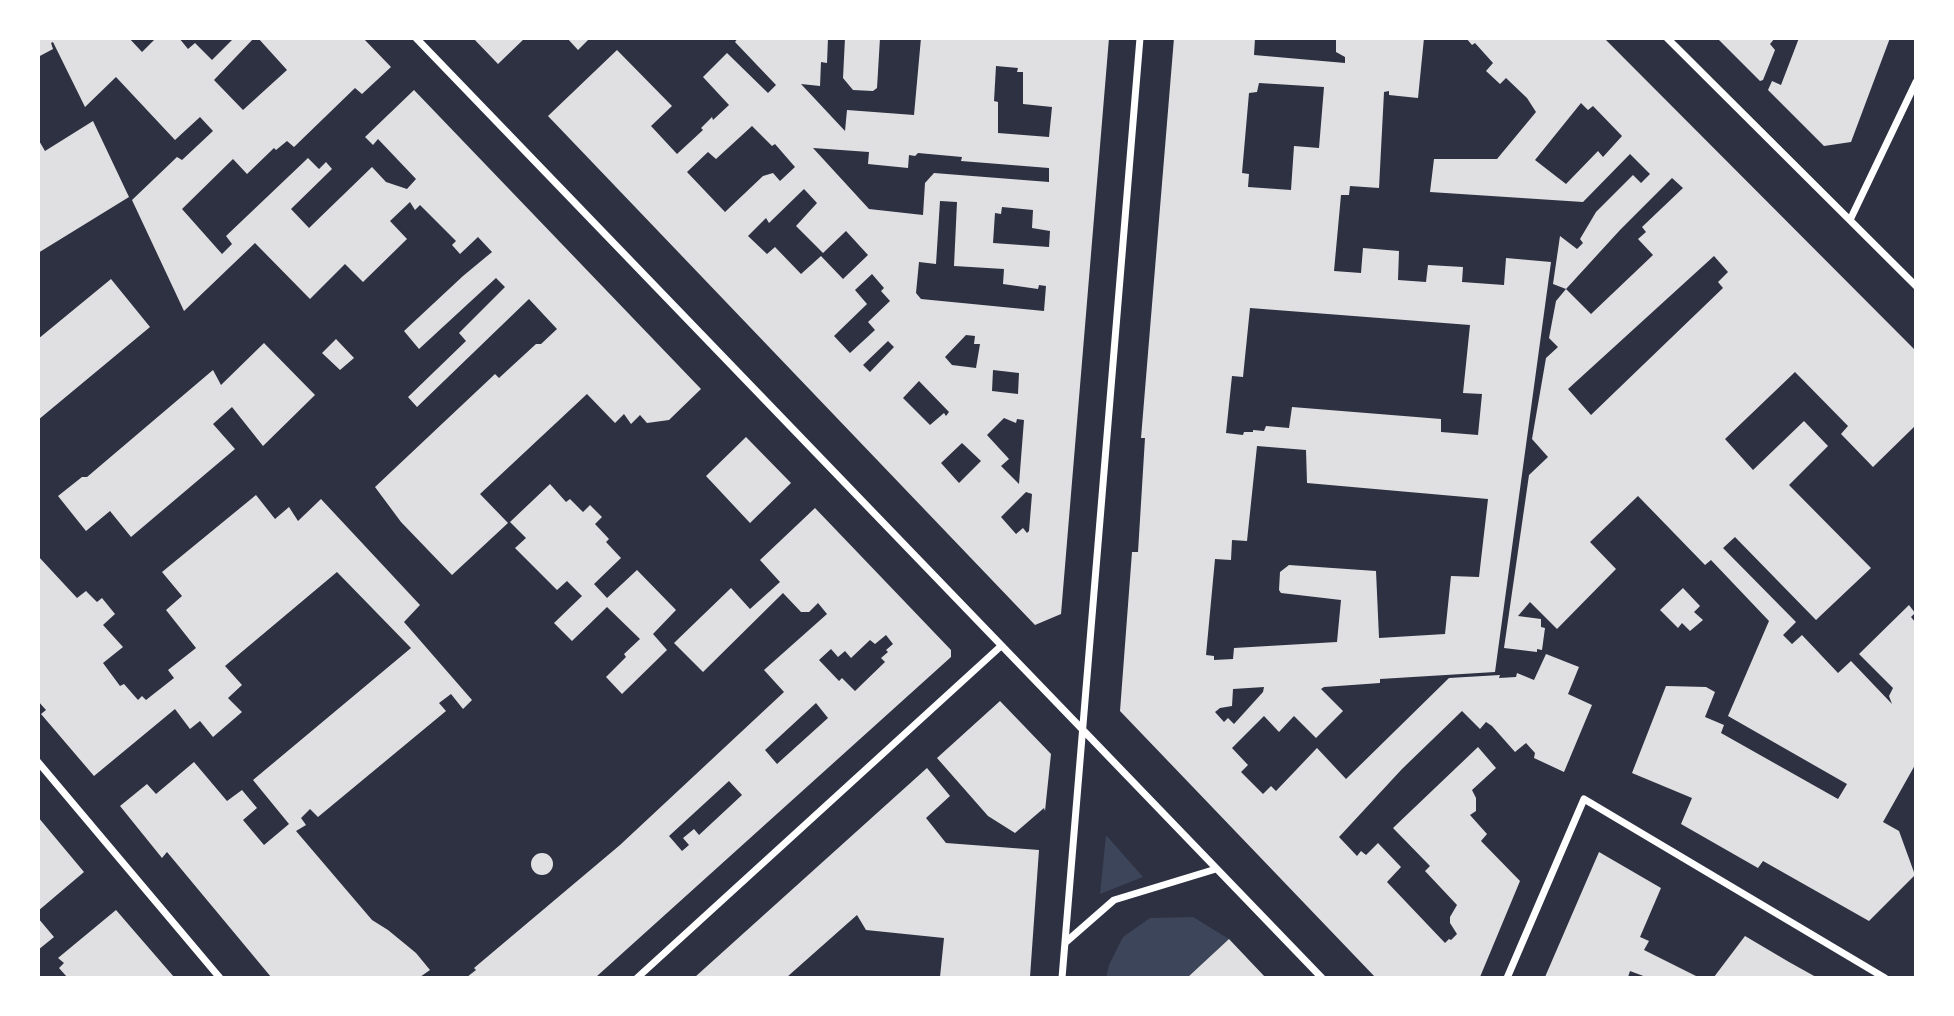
<!DOCTYPE html>
<style>
body{margin:0}
#map{position:relative;width:1954px;height:1016px;overflow:hidden;background:#2d3142;font-family:"PT Sans",sans-serif}
canvas{display:block}
.frame{position:absolute;inset:0;border:40px solid #fff;pointer-events:none}
</style>
<div id="map">
<canvas width="1954" height="1016"></canvas>
<div class="frame"></div>
</div>
<script>
const ctx = document.querySelector('canvas').getContext('2d');
ctx.lineJoin = 'round';
function paint(path, color) { ctx.fillStyle = color; ctx.fill(path, 'evenodd'); }
const shape = rows => new Path2D(rows.map(r => 'M' + r).join(''));
function trace(path, color, width, dash) { ctx.strokeStyle = color; ctx.lineWidth = width; ctx.lineCap = dash ? 'butt' : 'round'; ctx.setLineDash(dash || []); ctx.stroke(path); }
paint(shape([
 [1106,835,1143,877,1100,894],
 [1193,917,1229,939,1188,977,1106,978,1109,965,1123,937,1150,918]
]), '#3c4559');
paint(shape([
 [38,38,129,38,142,52,156,38,179,38,188,49,195,43,212,60,234,38,254,38,214,80,243,110,287,70,258,38,363,38,391,67,362,94,355,88,294,147,287,141,276,150,274,148,247,174,233,159,182,209,222,254,232,244,226,236,308,158,319,169,326,162,332,169,291,209,309,228,372,167,386,182,407,189,416,179,378,139,373,145,365,137,414,90,701,389,669,420,647,423,640,415,631,424,624,414,615,423,587,394,480,494,508,523,452,575,401,522,375,487,495,374,499,378,536,344,541,344,557,329,529,299,417,407,408,397,466,341,459,333,505,287,496,278,419,349,404,331,463,276,492,252,478,237,460,254,452,245,456,241,420,205,415,210,410,202,390,221,407,239,363,282,345,264,310,299,255,243,184,311,132,200,177,157,182,160,213,131,200,117,175,140,116,77,85,107,53,42,51,43,53,49,38,57],
 [473,38,525,38,498,64],
 [567,38,590,38,578,50],
 [738,38,828,38,827,63,821,62,820,86,801,84,845,131,847,110,914,115,921,38,1109,38,1061,614,1035,625,548,116,617,50,672,106,651,126,677,154,703,130,701,128,712,117,713,120,729,105,703,77,727,53,768,93,776,85,735,42],
 [996,66,1018,68,1017,72,1023,72,1023,104,1052,107,1049,137,998,133,998,102,994,101],
 [752,126,772,146,775,144,795,167,780,181,773,173,763,176,725,212,687,172,708,152,716,159],
 [813,148,869,152,868,164,908,168,909,155,915,156,918,153,962,157,961,161,1049,168,1049,182,934,173,925,183,923,215,869,209],
 [804,189,817,203,796,226,823,253,846,231,868,255,843,279,821,256,801,274,775,247,767,254,748,236,766,218,769,223],
 [940,201,957,202,954,266,1004,269,1003,284,1038,289,1039,285,1046,286,1044,311,921,299,916,293,919,262,936,264],
 [1002,207,1033,210,1032,228,1050,231,1049,247,993,243,995,213,1001,214],
 [872,274,884,288,881,291,890,301,868,322,875,330,850,353,834,336,867,304,855,290],
 [966,335,975,336,974,344,980,344,976,368,952,365,945,357],
 [888,341,894,347,870,372,863,365],
 [993,370,1019,373,1018,394,992,391],
 [919,381,949,412,946,416,944,413,930,425,903,398],
 [1004,418,1016,423,1017,419,1024,420,1019,484,1001,466,1009,459,987,435],
 [962,443,981,461,959,483,941,463],
 [1026,492,1032,494,1029,531,1027,533,1023,528,1016,534,1001,517],
 [845,38,880,38,877,88,873,91,853,90,843,78],
 [1174,38,1255,38,1254,55,1345,63,1345,57,1336,52,1336,38,1424,38,1418,98,1389,95,1389,91,1384,92,1379,188,1350,186,1349,195,1341,195,1334,271,1361,273,1363,248,1399,251,1398,280,1426,282,1428,265,1463,267,1462,282,1504,285,1506,258,1551,262,1495,672,1380,679,1380,683,1324,687,1321,689,1343,711,1316,738,1294,716,1279,732,1264,716,1232,748,1248,765,1241,772,1263,794,1271,786,1276,791,1317,748,1346,779,1449,678,1500,675,1499,678,1516,677,1517,673,1534,680,1546,654,1579,667,1568,694,1592,705,1564,772,1534,758,1535,753,1526,743,1515,752,1492,726,1486,722,1480,729,1462,711,1402,769,1339,837,1357,856,1361,851,1366,855,1378,843,1401,867,1387,882,1445,943,1449,939,1451,940,1457,934,1450,923,1450,917,1457,905,1425,871,1430,866,1393,828,1478,747,1496,768,1472,790,1476,798,1476,811,1470,815,1487,834,1481,841,1520,881,1480,977,1375,977,1120,711,1132,552,1138,552,1145,438,1141,438],
 [1259,83,1324,87,1319,148,1294,146,1291,190,1248,187,1249,174,1242,173,1249,93,1257,92],
 [1250,308,1470,325,1463,393,1482,394,1478,435,1441,432,1441,419,1292,407,1289,428,1266,426,1264,431,1253,430,1253,432,1244,432,1243,435,1226,433,1232,376,1243,377],
 [1257,446,1306,450,1307,483,1488,499,1479,577,1451,576,1445,634,1379,638,1376,571,1289,565,1280,572,1279,590,1281,593,1341,600,1337,642,1234,648,1233,659,1214,660,1214,656,1206,655,1215,559,1231,560,1232,540,1247,541],
 [1264,687,1263,692,1234,724,1228,718,1224,722,1215,712,1220,708,1232,706,1233,689],
 [1466,38,1604,38,1915,350,1915,426,1873,467,1841,434,1848,426,1795,372,1725,439,1753,470,1804,421,1828,446,1789,485,1871,568,1816,620,1735,537,1723,548,1796,622,1783,635,1792,644,1802,635,1838,673,1851,661,1892,704,1889,696,1893,688,1859,654,1909,605,1915,613,1911,617,1915,622,1915,765,1883,822,1899,831,1915,875,1869,921,1763,861,1758,868,1681,824,1692,798,1632,773,1666,686,1706,687,1715,692,1705,717,1724,725,1721,733,1838,799,1847,784,1728,716,1769,621,1711,560,1705,565,1638,496,1590,542,1616,569,1557,629,1530,602,1518,616,1541,619,1541,627,1545,628,1542,650,1537,649,1537,652,1504,648,1529,475,1548,457,1532,439,1546,358,1558,347,1549,338,1556,301,1566,289,1591,314,1653,255,1638,239,1646,232,1642,227,1683,188,1672,178,1620,230,1566,289,1553,284,1560,236,1577,249,1583,243,1580,239,1596,212,1633,175,1641,183,1650,174,1630,154,1583,202,1430,192,1434,159,1497,159,1536,112,1527,98,1506,78,1500,84,1486,71,1493,63,1475,43,1472,45],
 [1581,103,1588,110,1593,106,1622,136,1603,157,1598,151,1566,184,1535,160],
 [1714,256,1728,272,1718,282,1723,288,1591,415,1568,389],
 [1717,38,1775,38,1770,44,1775,50,1763,80,1760,81],
 [1799,38,1890,38,1851,142,1824,146,1768,90,1772,81,1781,85],
 [93,121,129,197,38,253,38,139,45,151],
 [111,279,150,327,38,420,38,339],
 [336,339,354,358,340,370,322,353],
 [264,343,315,395,263,446,232,407,213,424,235,449,131,537,110,511,86,531,58,496,82,477,87,477,213,370,221,385],
 [746,437,791,483,750,523,706,476],
 [550,484,566,502,570,499,583,512,590,505,602,517,595,524,609,539,606,542,621,558,594,584,607,598,637,570,676,610,653,634,667,650,622,694,606,677,626,657,624,654,640,639,607,607,572,641,554,623,582,596,567,581,557,590,515,548,526,538,510,522],
 [256,495,275,519,289,507,298,521,321,499,420,605,404,622,472,700,463,709,451,694,439,703,446,711,318,817,310,809,301,818,306,825,296,831,372,920,388,930,416,953,430,970,420,977,271,977,167,852,162,858,120,806,147,784,156,794,194,762,227,801,242,790,257,808,243,820,264,845,289,824,253,780,411,648,337,572,225,666,242,685,228,698,242,712,213,737,200,721,190,729,175,709,94,776,41,714,46,710,38,701,38,556,77,598,86,591,97,602,102,598,115,614,103,625,123,647,103,663,120,686,124,684,138,700,142,696,146,700,174,678,168,670,196,648,166,610,182,596,162,572],
 [815,508,951,650,951,657,596,977,467,977,476,970,474,968,620,845,784,692,764,670,827,614,818,603,809,612,801,612,783,593,703,672,674,643,731,588,750,609,780,582,760,560],
 [886,635,893,644,886,650,888,652,881,658,885,662,855,691,842,678,839,681,819,660,831,649,838,657,845,651,851,658,870,640,875,644],
 [816,703,828,718,777,764,765,750],
 [729,781,742,795,699,835,694,829,683,838,689,845,682,851,669,836],
 [1683,588,1700,606,1694,612,1703,620,1690,631,1682,623,1678,628,1660,610],
 [1000,701,1051,754,1045,811,1044,808,1015,833,988,816,937,758],
 [927,768,950,796,926,818,946,843,1039,850,1030,977,940,977,944,938,866,930,857,915,787,977,695,977],
 [38,817,84,872,38,911],
 [1599,852,1661,888,1640,937,1649,941,1644,950,1698,977,1646,977,1630,971,1628,977,1545,977],
 '531 864a11 11 0 1 1 22 0a11 11 0 1 1-22 0Z',
 [116,910,135,932,174,977,67,977,59,968,64,963,58,958],
 [38,918,54,937,38,950],
 [1745,936,1789,962,1816,977,1714,977],
 [1229,939,1265,977,1188,977]
]), '#e0e0e3');
trace(shape([
 [416,38,1322,978],
 [1667,38,1916,286],
 [1850,220,1916,82],
 [38,762,220,978],
 [1066,942,1114,900,1216,869],
 [637,978,1001,646],
 [1062,978,1140,38],
 [1507,978,1584,799,1885,978]
]), '#fff', 7);
</script>
